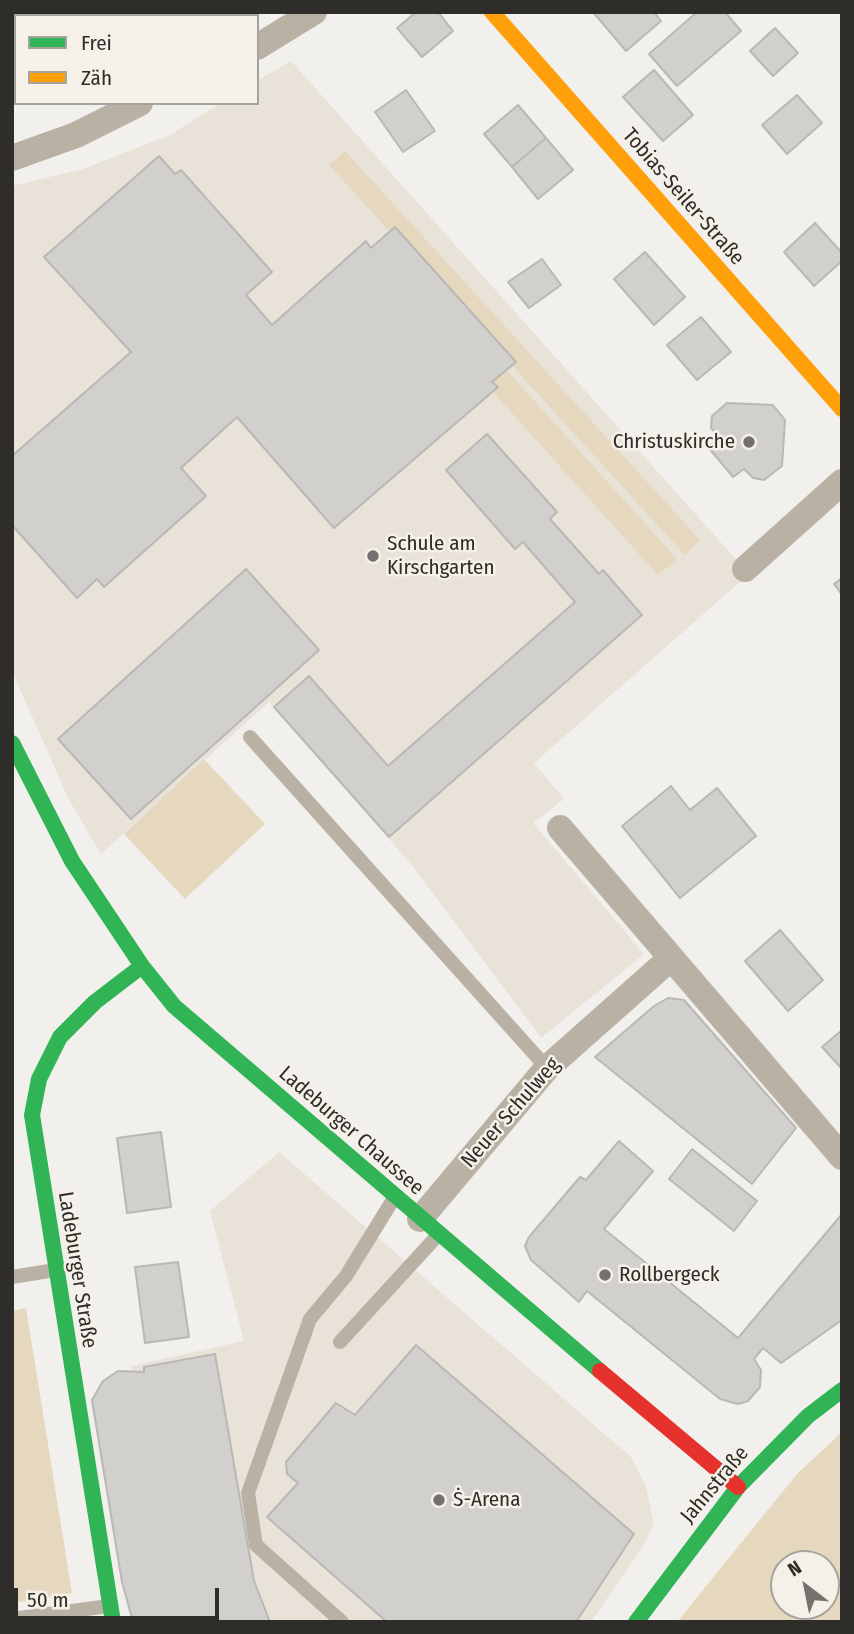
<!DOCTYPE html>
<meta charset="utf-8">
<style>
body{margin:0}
#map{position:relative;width:854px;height:1634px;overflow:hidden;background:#f2f0ec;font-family:"Fira Sans Condensed",sans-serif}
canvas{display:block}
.frame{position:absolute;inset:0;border:14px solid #2e2d2a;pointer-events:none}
.legend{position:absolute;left:14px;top:14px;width:245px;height:91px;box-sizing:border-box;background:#f5f1e9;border:2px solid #a5a39d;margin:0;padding:9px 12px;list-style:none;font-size:21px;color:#2e2d2a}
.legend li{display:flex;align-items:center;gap:14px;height:35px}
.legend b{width:35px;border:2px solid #a5a39d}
.north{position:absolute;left:770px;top:1550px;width:70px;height:70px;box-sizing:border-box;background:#f5f1e9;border:2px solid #a5a39d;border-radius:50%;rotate:328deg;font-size:19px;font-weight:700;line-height:28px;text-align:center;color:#2e2d2a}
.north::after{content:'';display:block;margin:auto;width:24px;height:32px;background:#73716e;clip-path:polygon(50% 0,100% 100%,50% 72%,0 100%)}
.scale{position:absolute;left:14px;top:1588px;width:205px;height:32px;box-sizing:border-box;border:4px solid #2e2d2a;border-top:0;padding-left:9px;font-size:21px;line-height:24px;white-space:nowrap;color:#2e2d2a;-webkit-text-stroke:5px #f5f1e9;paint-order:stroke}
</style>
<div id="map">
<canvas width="854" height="1634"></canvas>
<div class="frame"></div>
<ul class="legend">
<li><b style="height:9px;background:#30b455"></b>Frei</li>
<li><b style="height:9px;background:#ff9f0a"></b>Zäh</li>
</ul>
<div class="north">N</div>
<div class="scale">50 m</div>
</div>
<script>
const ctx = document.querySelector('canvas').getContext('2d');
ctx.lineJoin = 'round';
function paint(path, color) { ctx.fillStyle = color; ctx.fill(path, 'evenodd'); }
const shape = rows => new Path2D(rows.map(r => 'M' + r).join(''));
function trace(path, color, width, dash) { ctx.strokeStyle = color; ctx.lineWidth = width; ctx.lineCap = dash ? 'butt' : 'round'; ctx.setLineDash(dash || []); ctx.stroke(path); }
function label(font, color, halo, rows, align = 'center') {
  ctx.font = font + ' "Fira Sans Condensed",sans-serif'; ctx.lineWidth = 5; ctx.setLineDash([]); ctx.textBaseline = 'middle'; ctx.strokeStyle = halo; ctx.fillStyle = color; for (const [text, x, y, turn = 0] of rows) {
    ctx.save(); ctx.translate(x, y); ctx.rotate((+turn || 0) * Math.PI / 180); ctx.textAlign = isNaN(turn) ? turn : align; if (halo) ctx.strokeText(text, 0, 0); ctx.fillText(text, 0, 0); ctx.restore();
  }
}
paint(shape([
 [12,12,186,12,189,16,16,16,16,62,12,62],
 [291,61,749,574,534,763,564,799,533,823,644,954,541,1038,410,863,269,702,101,854,69,800,12,671,12,186,83,169,170,135,221,103,257,103,257,81],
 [279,1152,631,1457,646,1486,654,1524,642,1548,591,1622,185,1622,131,1366,244,1341,210,1211]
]), '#e8e2d9');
paint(shape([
 [345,151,700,540,685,555,329,165],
 [502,365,677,559,658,575,483,381],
 [204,759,265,824,185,899,124,834],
 [26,1308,72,1593,12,1603,12,1311],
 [842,1432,842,1622,677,1622,797,1474],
 [826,1564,826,1606,784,1606,784,1564]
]), '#e6d8be');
const building = shape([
 [12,12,83,12,84,16,16,16,16,45,12,46,12,12],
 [416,12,438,12,453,31,422,57,397,28,416,12],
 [593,12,654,12,661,21,626,51,593,12],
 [697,12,725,12,741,31,677,86,649,54,697,12],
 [775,28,798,53,773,76,750,51,775,28],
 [654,70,693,115,663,141,623,97,654,70],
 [406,90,435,131,403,152,375,112,406,90],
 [797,95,822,123,787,154,762,125,797,95],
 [518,105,546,138,512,167,484,134,518,105],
 [546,138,573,170,538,199,512,167,546,138],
 [159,156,175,174,181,170,272,272,246,295,272,325,366,241,371,248,395,227,516,362,492,382,498,387,334,528,237,417,181,468,206,496,104,587,97,579,77,598,12,525,12,456,131,352,44,257,159,156],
 [815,223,842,253,842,261,814,286,784,252,815,223],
 [645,252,685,297,654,325,614,279,645,252],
 [542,259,561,285,529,308,508,282,542,259],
 [701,317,731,352,697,380,667,345,701,317],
 [727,403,773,405,785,420,782,466,764,480,753,478,744,469,733,477,708,447,720,438,711,428,712,416,727,403],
 [487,434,557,512,550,519,599,574,603,570,642,615,389,837,274,707,309,676,388,766,575,602,523,542,515,549,446,470,487,434],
 [246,569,319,650,131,819,58,739,246,569],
 [842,578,842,595,834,584,842,578],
 [671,786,690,810,717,788,756,836,680,898,622,826,671,786],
 [780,930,823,980,788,1011,745,961,780,930],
 [668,998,684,1000,796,1128,752,1184,595,1057,654,1006,668,998],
 [842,1030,842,1069,822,1047,842,1030],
 [161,1132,171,1207,127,1213,117,1138,161,1132],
 [619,1141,653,1171,604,1229,738,1338,842,1214,842,1320,781,1363,763,1348,754,1359,761,1370,760,1387,748,1401,738,1404,720,1399,587,1291,579,1302,531,1260,525,1246,529,1237,580,1177,586,1180,619,1141],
 [692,1149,757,1201,734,1231,669,1179,692,1149],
 [178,1262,189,1337,145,1343,135,1267,178,1262],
 [416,1345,634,1534,576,1622,387,1622,267,1517,298,1483,287,1474,286,1462,336,1403,355,1415,416,1345],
 [215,1354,254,1581,270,1622,133,1622,122,1582,92,1400,103,1381,118,1371,144,1372,144,1367,215,1354]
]);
paint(building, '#d1d0cd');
trace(building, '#b9b8b5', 2);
trace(shape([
 [12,94,16,94],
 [250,737,547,1068],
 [12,1277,55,1270],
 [340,1342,439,1234],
 [12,1619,109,1606],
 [342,1622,256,1545,248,1493,310,1319,346,1276,394,1198]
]), '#b9b2a4', 14);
trace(shape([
 [257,47,314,12],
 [12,158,76,135,140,103],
 [745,569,842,482],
 [560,828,842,1157],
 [420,1219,547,1068,671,958]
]), '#b9b2a4', 26);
trace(shape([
 [12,743,72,861,142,966,174,1006,600,1371],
 [113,1622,32,1115,39,1079,60,1037,95,1002,142,966],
 [636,1622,738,1487,808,1416,842,1390]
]), '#30b455', 16);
trace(shape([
 [492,12,842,409]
]), '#ff9f0a', 16);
trace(shape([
 [600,1371,738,1487]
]), '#e5322d', 16);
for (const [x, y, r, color] of [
 [749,442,7,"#73716e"],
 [373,556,7,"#73716e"],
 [605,1275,7,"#73716e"],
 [439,1500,7,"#73716e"]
]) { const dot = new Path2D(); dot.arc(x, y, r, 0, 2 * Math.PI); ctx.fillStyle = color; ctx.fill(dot); trace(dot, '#f5f1e9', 2.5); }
label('21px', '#2e2d2a', '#f5f1e9', [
 ["Tobias-Seiler-Straße",683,197,49],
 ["Neuer Schulweg",511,1113,-49],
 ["Ladeburger Chaussee",351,1131,41],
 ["Ladeburger Straße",77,1270,81],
 ["Jahnstraße",715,1485,-50]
]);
label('21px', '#2e2d2a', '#f5f1e9', [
 ["Christuskirche",735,442,"right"],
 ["Schule am",387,544],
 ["Kirschgarten",387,568],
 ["Rollbergeck",619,1275],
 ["Ṡ-Arena",453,1500]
], 'left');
</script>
